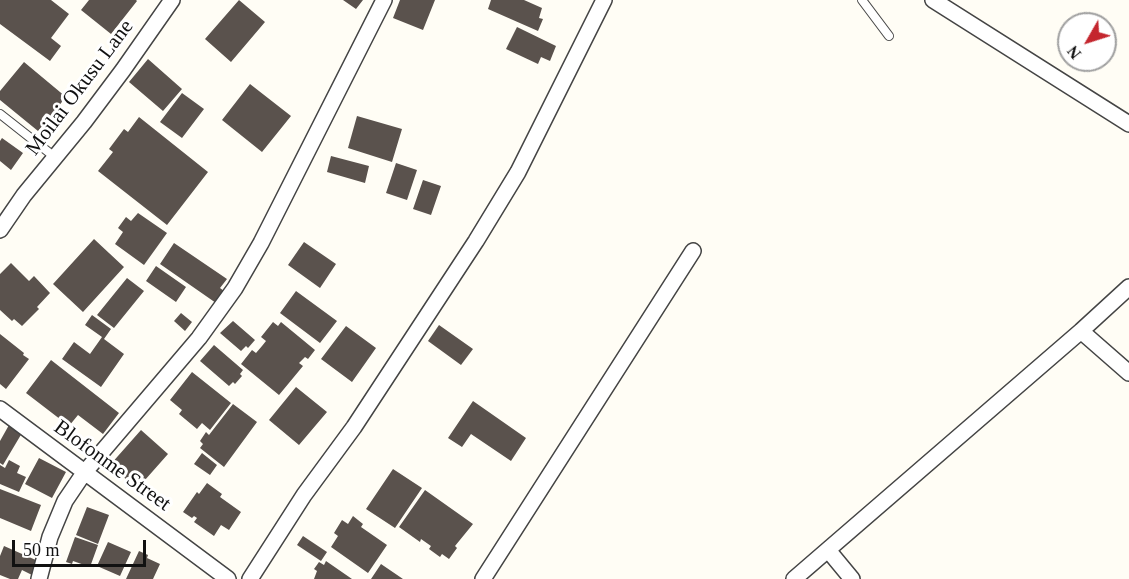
<!DOCTYPE html>
<style>
body{margin:0}
#map{position:relative;width:1129px;height:579px;overflow:hidden;background:#fffdf5;font-family:"Times New Roman",serif}
canvas{display:block}
.north{position:absolute;left:1057px;top:12px;width:60px;height:60px;box-sizing:border-box;background:#fff;border:2px solid #a0a0a0;border-radius:50%;rotate:231deg;font-size:16px;font-weight:700;line-height:24px;text-align:center;color:#111}
.north::after{content:'';display:block;margin:auto;width:21px;height:27px;background:#c4262e;clip-path:polygon(50% 0,100% 100%,50% 72%,0 100%)}
.scale{position:absolute;left:12px;top:540px;width:134px;height:27px;box-sizing:border-box;border:3px solid #111;border-top:0;padding-left:8px;font-size:18px;line-height:21px;white-space:nowrap;color:#111;-webkit-text-stroke:4px #fff;paint-order:stroke}
</style>
<div id="map">
<canvas width="1129" height="579"></canvas>
<div class="north">N</div>
<div class="scale">50 m</div>
</div>
<script>
const ctx = document.querySelector('canvas').getContext('2d');
ctx.lineJoin = 'round';
function paint(path, color) { ctx.fillStyle = color; ctx.fill(path, 'evenodd'); }
const shape = rows => new Path2D(rows.map(r => 'M' + r).join(''));
function trace(path, color, width, dash) { ctx.strokeStyle = color; ctx.lineWidth = width; ctx.lineCap = dash ? 'butt' : 'round'; ctx.setLineDash(dash || []); ctx.stroke(path); }
function label(font, color, halo, rows, align = 'center') {
  ctx.font = font + ' "Times New Roman",serif'; ctx.lineWidth = 6; ctx.setLineDash([]); ctx.textBaseline = 'middle'; ctx.strokeStyle = halo; ctx.fillStyle = color; for (const [text, x, y, turn = 0] of rows) {
    ctx.save(); ctx.translate(x, y); ctx.rotate((+turn || 0) * Math.PI / 180); ctx.textAlign = isNaN(turn) ? turn : align; if (halo) ctx.strokeText(text, 0, 0); ctx.fillText(text, 0, 0); ctx.restore();
  }
}
paint(shape([
 [0,0,51,0,69,14,51,38,61,46,50,61,0,24],
 [89,0,136,0,137,1,111,34,81,10],
 [239,0,265,22,231,62,205,39],
 [343,0,363,0,356,9],
 [400,0,435,0,423,30,393,18],
 [491,0,524,0,542,8,539,18,543,19,538,31,488,9],
 [517,27,556,46,550,61,541,57,538,64,506,49],
 [148,59,182,89,163,111,129,82],
 [24,62,66,97,38,131,0,100,0,91],
 [250,84,291,116,262,152,222,120],
 [182,93,204,109,182,138,160,122],
 [357,116,402,129,392,162,348,148],
 [139,117,208,172,167,225,98,171,113,152,109,149,124,129,128,132],
 [2,138,23,153,11,170,0,161,0,141],
 [331,156,369,166,365,183,327,172],
 [396,163,417,170,407,200,386,193],
 [423,180,441,186,431,215,413,209],
 [138,213,167,233,144,265,115,244,123,232,118,228,126,217,131,221],
 [94,239,124,267,83,312,53,284],
 [304,242,336,264,320,288,288,265],
 [174,243,227,279,220,288,224,291,216,303,160,264],
 [11,263,29,281,34,276,50,293,37,307,39,309,22,326,14,319,12,321,0,310,0,274],
 [156,266,186,287,176,302,146,281],
 [127,278,144,291,114,328,97,315],
 [296,291,337,321,320,343,280,313],
 [181,313,192,322,185,331,174,321],
 [92,315,111,329,104,339,124,354,101,387,62,359,74,342,90,354,102,337,85,325],
 [233,321,255,340,248,348,246,346,241,351,220,333],
 [273,322,278,326,281,322,315,350,308,359,305,357,299,363,303,366,279,395,241,364,252,350,256,353,262,346,266,341,261,337],
 [439,325,473,349,461,365,428,341],
 [346,326,376,348,352,382,321,359],
 [0,334,24,353,23,355,29,359,6,389,0,384],
 [214,345,243,370,240,374,242,376,235,384,233,382,229,386,200,361],
 [51,360,119,413,103,434,78,415,69,426,26,393],
 [192,372,231,403,210,430,202,423,197,429,179,414,182,410,170,400],
 [296,387,327,412,299,445,269,420],
 [473,401,526,438,511,461,471,434,462,447,448,438],
 [233,404,257,422,224,467,200,448,203,444,200,441,206,432,209,435],
 [9,425,22,433,3,465,0,463,0,441],
 [141,430,168,454,137,489,110,465],
 [202,453,217,465,210,475,194,464],
 [39,458,66,472,52,498,25,484],
 [9,460,20,466,17,473,26,477,19,492,0,484,0,465,5,468],
 [393,469,422,488,395,528,366,509],
 [207,483,222,494,220,497,241,512,229,530,221,525,214,536,194,522,197,518,194,516,192,518,183,512,197,492,199,494],
 [0,489,41,505,31,531,0,518],
 [425,490,473,524,455,546,457,548,449,559,442,554,440,557,429,549,431,546,421,539,420,542,399,527],
 [87,507,109,515,98,544,76,535],
 [353,516,363,524,361,527,387,545,368,573,331,547,338,536,334,533,342,520,348,524],
 [303,536,327,552,321,561,297,545],
 [75,537,98,545,90,567,73,561,72,564,66,562],
 [108,542,131,552,120,576,97,566],
 [4,546,38,561,32,575,22,570,18,579,10,579,0,575,0,556],
 [139,551,148,555,147,558,160,564,153,579,126,579],
 [326,561,352,579,314,579,317,571,314,569,319,562,324,565],
 [381,564,403,579,371,579]
]), '#5a524d');
const service = shape([
 [862,0,889,36],
 [0,114,56,158]
]);
const minor = shape([
 [933,0,1129,124],
 [0,230,24,195,84,122,123,70,172,0],
 [1081,331,1129,373],
 [0,409,228,579],
 [828,550,852,579],
 [39,579,50,537,65,501,84,473,199,338,235,288,261,243,384,0],
 [250,579,304,495,354,427,476,241,518,172,604,0],
 [483,579,693,251],
 [794,579,1081,331,1129,287]
]);
trace(service, '#444', 10);
trace(minor, '#444', 18);
trace(service, '#fff', 8);
trace(minor, '#fff', 15);
label('21px', '#111', '#fff', [
 ["Moilai Okusu Lane",80,88,-53],
 ["Blofonme Street",112,466,36]
]);
</script>
